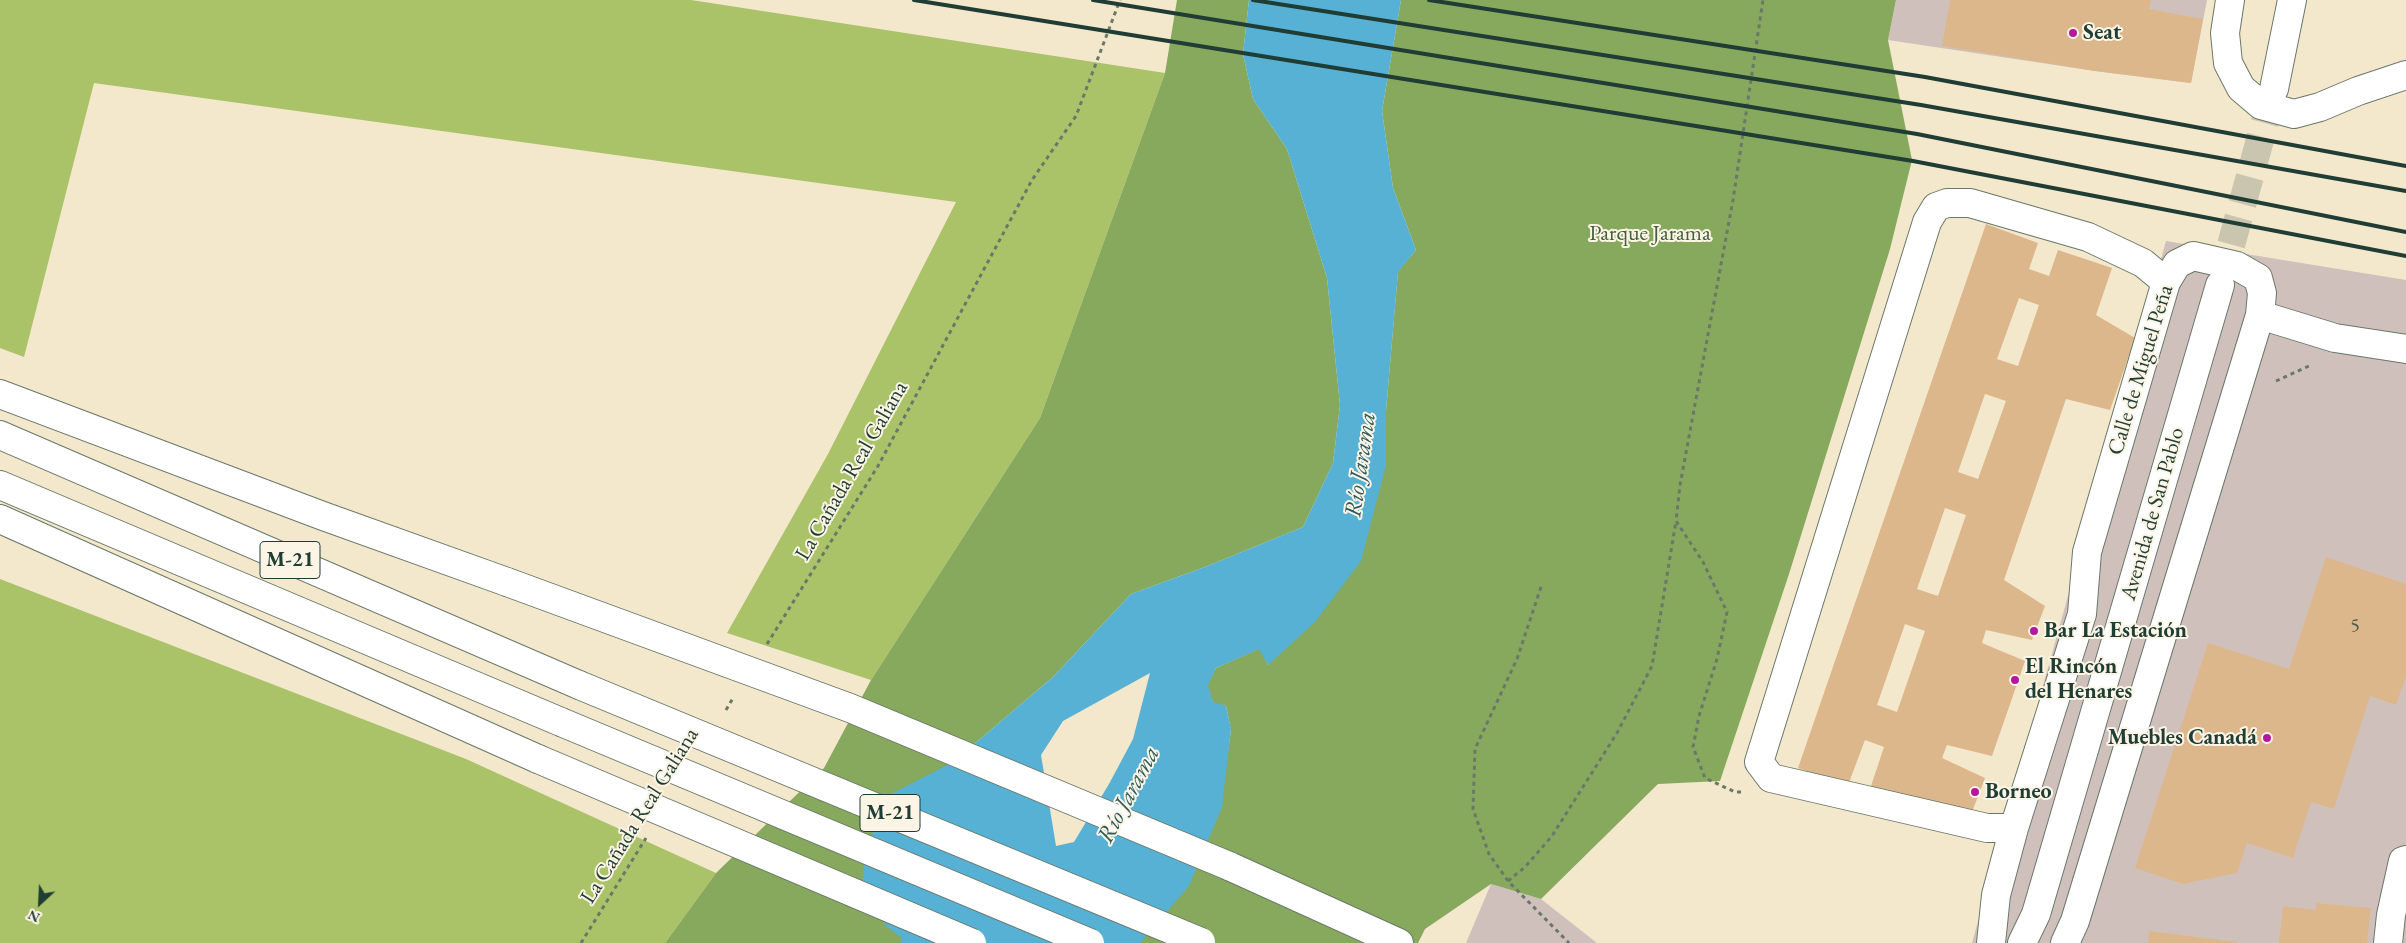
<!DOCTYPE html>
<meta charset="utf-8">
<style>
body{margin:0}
#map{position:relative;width:2406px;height:943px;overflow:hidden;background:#f3e7cc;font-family:"EB Garamond",serif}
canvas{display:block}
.north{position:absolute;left:15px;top:878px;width:50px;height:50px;-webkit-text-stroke:4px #fcf5e5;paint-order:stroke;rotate:205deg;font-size:14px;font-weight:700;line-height:20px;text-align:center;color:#1f3d34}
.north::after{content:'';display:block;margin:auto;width:18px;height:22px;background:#1f3d34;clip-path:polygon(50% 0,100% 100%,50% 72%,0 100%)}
</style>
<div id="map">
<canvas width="2406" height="943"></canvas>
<div class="north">N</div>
</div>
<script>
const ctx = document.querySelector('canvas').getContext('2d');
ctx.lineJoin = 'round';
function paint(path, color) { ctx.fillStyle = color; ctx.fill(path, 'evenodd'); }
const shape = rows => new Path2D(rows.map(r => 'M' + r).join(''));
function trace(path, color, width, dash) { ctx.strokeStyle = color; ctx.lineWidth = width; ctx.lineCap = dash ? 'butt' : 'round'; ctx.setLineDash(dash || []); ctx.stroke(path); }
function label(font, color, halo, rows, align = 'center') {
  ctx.font = font + ' "EB Garamond",serif'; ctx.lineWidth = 4; ctx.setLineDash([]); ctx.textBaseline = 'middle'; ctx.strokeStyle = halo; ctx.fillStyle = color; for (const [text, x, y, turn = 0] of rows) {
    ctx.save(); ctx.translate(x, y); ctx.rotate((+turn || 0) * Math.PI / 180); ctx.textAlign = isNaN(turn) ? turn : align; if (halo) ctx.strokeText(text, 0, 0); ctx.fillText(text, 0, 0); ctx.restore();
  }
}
paint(shape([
 [1896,0,2207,0,2191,83,2095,71,1888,40],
 [2166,241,2406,280,2406,943,1972,943],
 [1491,884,1541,899,1597,943,1466,943]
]), '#d0c0bc');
paint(shape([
 [0,0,691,0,1165,73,1040,418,871,680,727,633,828,454,956,202,94,83,24,357,0,348],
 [0,579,466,759,716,873,665,943,0,943]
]), '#aac369');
paint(shape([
 [1177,0,1249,0,1243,54,1253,99,1287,149,1327,278,1340,405,1333,463,1303,527,1205,567,1131,594,1053,677,953,762,1050,865,1226,766,1231,730,1226,706,1213,703,1207,685,1216,668,1260,648,1268,665,1386,465,1386,411,1398,271,1416,250,1393,188,1382,111,1401,0,1896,0,1888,40,1912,160,1890,249,1789,574,1720,781,1658,784,1541,899,1491,884,1425,929,1418,943,665,943,716,873,824,768,871,680,1040,418,1165,73]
]), '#87a95d');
paint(shape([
 [1249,0,1401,0,1382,111,1393,188,1416,250,1398,272,1386,411,1386,465,1361,561,1315,622,1268,665,1259,649,1216,668,1208,685,1213,702,1226,706,1231,729,1222,807,1189,886,1140,943,901,943,902,938,886,926,862,888,865,850,891,794,953,762,1053,677,1131,594,1205,567,1303,527,1333,463,1340,405,1327,278,1287,149,1253,99,1243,54],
 [1150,673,1133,739,1109,784,1074,842,1056,846,1041,755,1063,721]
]), '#56b1d4');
paint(shape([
 [1950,0,2151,0,2149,9,2203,19,2191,83,2095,71,1942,46],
 [1986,224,2038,243,2029,269,2049,276,2058,250,2112,268,2096,315,2135,338,2110,410,2066,399,2004,580,2045,606,2032,640,1986,630,1982,643,2025,661,1992,756,1947,745,1942,758,1985,778,1972,812,1869,792,1884,747,1865,740,1848,785,1798,768],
 [2019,298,2039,305,2018,366,1997,359],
 [1985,394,2006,401,1978,479,1958,472],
 [1945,508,1966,515,1938,596,1917,589],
 [1905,624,1925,631,1897,712,1877,705],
 [2326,557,2406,584,2406,676,2396,705,2370,696,2334,809,2311,802,2293,858,2247,843,2237,873,2183,884,2135,868,2208,643,2289,669],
 [2316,903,2371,908,2367,943,2279,943,2283,906,2316,910],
 [2149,931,2237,942,2237,943,2148,943]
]), '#ddb78c');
trace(shape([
 [2220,285,2274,89]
]), '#c9c5ae', 28, [28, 14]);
const minor = shape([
 [2230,0,2225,33,2228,63,2241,88,2261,105,2294,114,2320,107,2358,91,2406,75],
 [2274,89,2292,0],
 [2260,315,2335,338,2406,349],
 [2014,828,1987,828,1771,778,1759,762,1927,222,1936,207,1947,203,1970,203,2088,237,2143,263,2166,282],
 [1991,943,1996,895,2014,828,2082,614,2087,552,2166,282,2177,264,2193,256,2237,266,2258,278,2262,293,2260,315,2075,921,2065,943],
 [2022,943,2036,914,2220,285],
 [2388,943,2391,915,2403,861,2406,860]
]);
const highway = shape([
 [0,394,323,516,507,582],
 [0,435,579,685],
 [0,485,561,722],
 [0,519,538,759],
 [1229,866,1399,943]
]);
trace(minor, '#697869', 30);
trace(highway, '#697869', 30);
trace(shape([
 [2276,381,2309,366],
 [1541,587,1517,659,1475,749,1473,809,1489,854,1508,881,1569,943],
 [767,644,878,466,1032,180,1076,116,1120,0],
 [726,710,733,698],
 [1741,792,1735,792,1705,778,1693,747,1699,716,1717,659,1727,612,1703,562,1676,521,1680,485,1733,200,1763,0],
 [1508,881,1525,867,1552,836,1617,733,1652,666,1676,521],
 [581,943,646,838]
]), '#697869', 3, [4, 4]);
trace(minor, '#fff', 28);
trace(highway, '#fff', 28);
trace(shape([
 [914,0,1913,161,2406,256],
 [1093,0,1917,134,2406,232],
 [1253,0,1921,105,2406,191],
 [1429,0,1925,77,2406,166]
]), '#1f3d34', 4);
const highwayBridge = shape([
 [507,582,850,708,1229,866],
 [579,685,1201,942],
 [561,722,1090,943],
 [538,759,972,943]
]);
trace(highwayBridge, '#697869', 30, []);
trace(highwayBridge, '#fff', 28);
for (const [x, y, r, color] of [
 [2073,33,5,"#b5179e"],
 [2034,631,5,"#b5179e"],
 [2015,680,5,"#b5179e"],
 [2267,738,5,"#b5179e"],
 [1975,792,5,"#b5179e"]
]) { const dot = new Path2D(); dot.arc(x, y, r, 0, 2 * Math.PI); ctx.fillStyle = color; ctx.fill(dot); trace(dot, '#fcf5e5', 2); }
label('20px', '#4e5c4a', null, [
 ["5",2355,627]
]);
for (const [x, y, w] of [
 [290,560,60],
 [890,813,60]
]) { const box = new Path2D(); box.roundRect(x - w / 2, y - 18.5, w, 37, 4); ctx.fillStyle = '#fcf5e5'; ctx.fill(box); trace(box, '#1f3d34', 1); }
label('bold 21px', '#1f3d34', null, [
 ["M-21",290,560],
 ["M-21",890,813]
]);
label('bold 22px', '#1f3d34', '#fcf5e5', [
 ["Seat",2083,33],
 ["Bar La Estación",2044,631],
 ["El Rincón",2025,667],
 ["del Henares",2025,692],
 ["Muebles Canadá",2257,738,"right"],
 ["Borneo",1985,792]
], 'left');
label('22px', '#425e41', '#fcf5e5', [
 ["Parque Jarama",1650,234]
]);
label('22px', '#1f3d34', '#fcf5e5', [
 ["Calle de Miguel Peña",2141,370,-73],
 ["La Cañada Real Galiana",852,471,-60],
 ["Avenida de San Pablo",2153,514,-74],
 ["La Cañada Real Galiana",640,816,-58]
]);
label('italic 24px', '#2d5a5c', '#fcf5e5', [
 ["Río Jarama",1361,465,-82],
 ["Río Jarama",1129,795,-62]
]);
</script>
